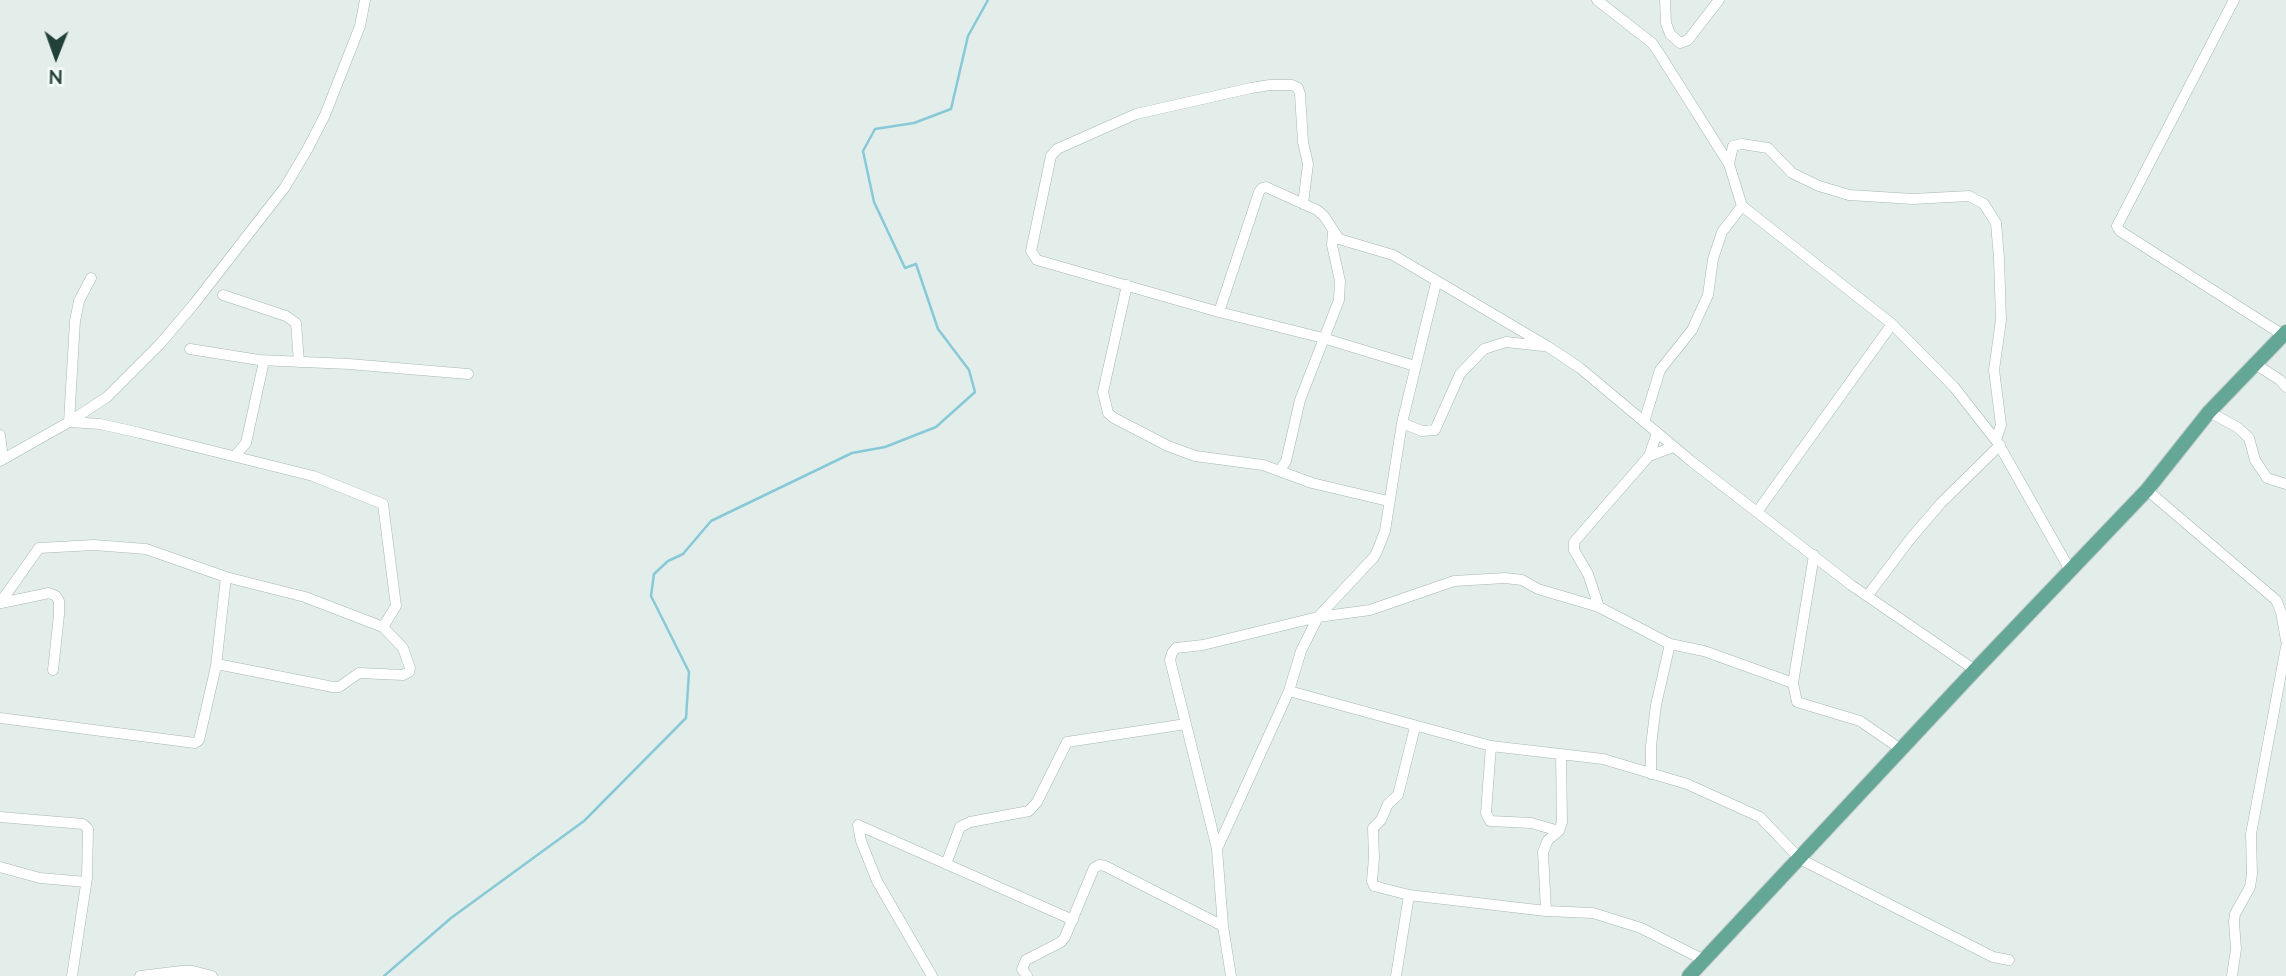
<!DOCTYPE html>
<html>
<head>
<meta charset="utf-8">
<style>
	body { margin:0 }
	#map { position:relative; width:2286px; height:976px; overflow:hidden; background:#e3eeea; font-family:Mulish,sans-serif }
	canvas { display:block }
	.north { position:absolute; left:21px; top:21px; width:70px; height:70px; -webkit-text-stroke:5px #f4faf7; paint-order:stroke; rotate:181deg; font-size:19px; font-weight:700; line-height:28px; text-align:center; color:#214139 }
	.north::after { content:''; display:block; margin:auto; width:24px; height:32px; background:#214139; clip-path:polygon(50% 0,100% 100%,50% 72%,0 100%) }
</style>
</head>
<body>
<div id="map">
<canvas width="2286" height="976"></canvas>
<div class="north">N</div>
</div>
<script>
const context = document.querySelector('canvas').getContext('2d');
context.lineJoin = 'round';
const shape = rows => new Path2D(rows.map(r => 'M' + r).join(''));
function strokePath(path, color, width, dash) { context.strokeStyle = color; context.lineWidth = width; context.lineCap = dash ? 'butt' : 'round'; context.setLineDash(dash || []); context.stroke(path); }
const stream = shape([
	[384,976,451,918,584,821,686,718,689,672,651,596,654,574,668,561,683,554,711,521,852,453,885,447,936,427,975,392,969,370,938,329,916,264,905,268,874,202,863,151,875,129,914,123,951,109,968,36,988,0]
]);
const street = shape([
	[1597,0,1652,43,1657,50,1729,164,1742,206,1892,324,1954,387,1998,443,2070,570],
	[1665,0,1666,23,1670,34,1680,43,1688,40,1719,0],
	[2234,0,2117,226,2120,231,2283,335],
	[1729,164,1733,146,1742,144,1768,148,1792,173,1819,186,1849,195,1913,199,1969,196,1984,204,1996,223,1999,258,2001,320,1994,370,2001,425,1996,440],
	[1303,204,1308,164,1303,142,1300,94,1298,88,1292,85,1270,85,1251,88,1136,114,1057,149,1051,156,1031,251,1037,260,1219,312,1323,338,1415,366],
	[91,278,79,301,75,321,69,422,100,424,140,433,313,476,383,504,396,606,383,627],
	[1127,285,1103,392,1108,413,1114,418,1168,446,1195,456,1263,465,1312,483,1388,501],
	[223,295,286,316,296,323,299,362],
	[1219,312,1259,192,1262,188,1266,187,1317,210,1324,216,1339,239,1393,255,1547,346,1580,368,1691,461,1851,585,1975,670],
	[190,349,259,360,349,364,468,374],
	[2255,364,2280,380,2286,387],
	[2209,412,2237,427,2249,438,2255,460,2267,478,2286,484],
	[1644,422,1660,370,1692,330,1708,295,1713,259,1722,232,1742,206],
	[1402,423,1422,431,1435,430,1460,374,1484,349,1506,342,1543,346],
	[0,435,3,459],
	[235,456,246,443,264,361],
	[1649,456,1673,447],
	[0,461,69,422,107,397,160,344,194,304,285,187,307,150,325,115,360,26,365,0],
	[1280,470,1286,461,1300,400,1339,300,1340,281,1332,245,1333,233],
	[2147,490,2276,600,2281,612,2286,640],
	[1757,512,1892,324],
	[1814,555,1793,683,1797,702,1860,721,1902,750],
	[1868,595,1911,538,1941,503,2000,445],
	[0,603,39,548,94,545,146,549,226,577,305,597,383,627,403,648,410,668,409,672,403,675,359,673,339,687,333,687,222,665,216,666],
	[1,603,49,593,56,596,59,601,59,615,53,670],
	[1599,607,1588,574,1574,550,1574,542,1649,456,1657,433],
	[1289,691,1491,746,1603,759,1687,784,1760,817,1800,859,1993,957,2009,960],
	[0,718,195,743,199,740,216,666,226,577],
	[1415,727,1398,795,1388,804,1381,820,1373,828,1374,858,1372,881,1374,886,1409,895,1546,911,1593,913,1641,928,1704,960],
	[1491,746,1486,813,1490,821,1531,823,1559,831],
	[1651,774,1651,746,1656,705,1670,644],
	[0,817,83,824,88,829,87,878,72,976],
	[858,825,1073,920],
	[858,825,861,841,877,881,932,976],
	[1217,849,1289,691,1301,651,1318,617,1374,557,1378,549,1385,531,1402,423,1436,283],
	[946,864,960,827,970,822,1029,811,1037,802,1067,742,1186,724],
	[0,867,40,878,86,882],
	[1546,911,1543,852,1548,840,1559,831,1562,822,1561,755],
	[140,976,182,971,193,971,212,976],
	[1027,976,1022,969,1026,960,1061,942,1065,937,1094,868,1099,865,1105,866,1223,926],
	[1231,976,1223,926,1217,849,1170,660,1172,653,1176,648,1203,645,1318,617,1370,610,1454,581,1505,578,1522,580,1538,589,1599,607,1670,644,1704,651,1793,683],
	[1396,976,1409,895],
	[2232,976,2236,949,2234,922,2235,914,2250,887,2252,874,2251,834,2286,647]
]);
const primary = shape([
	[1689,976,1975,670,2147,490,2209,412,2286,332]
]);
strokePath(stream, '#88c9d7', 2.5);
strokePath(street, '#a5b7b1', 11);
strokePath(primary, '#c1cac8', 16);
strokePath(street, '#fff', 10);
strokePath(primary, '#65a797', 14);
</script>
</body>
</html>
